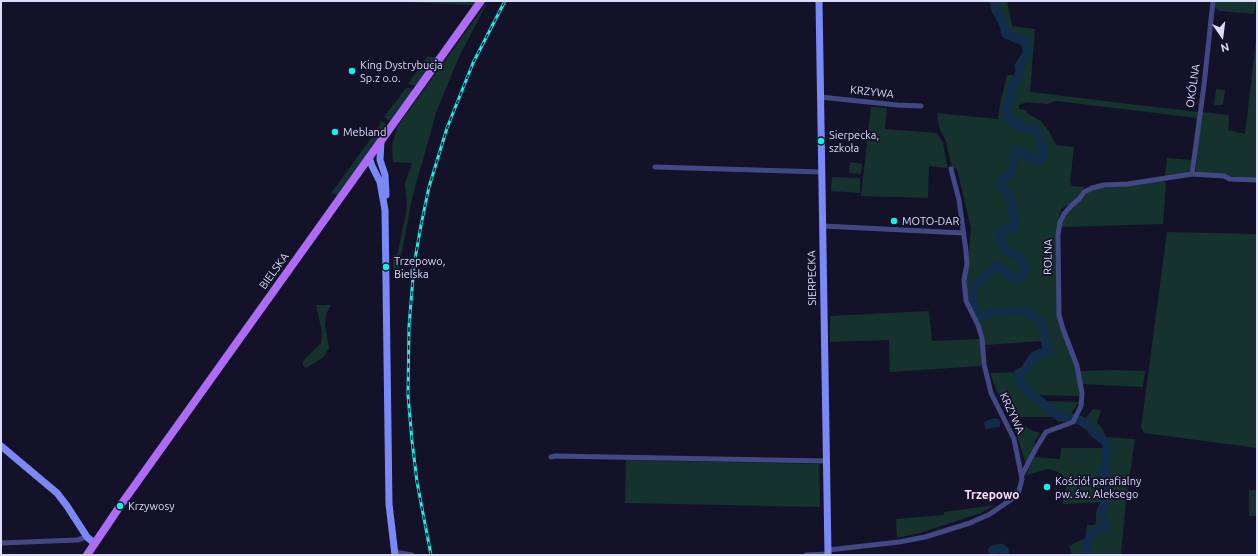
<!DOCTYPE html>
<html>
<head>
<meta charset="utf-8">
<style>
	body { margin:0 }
	#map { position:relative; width:1258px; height:556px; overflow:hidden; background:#131229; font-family:Ubuntu,sans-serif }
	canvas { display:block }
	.frame { position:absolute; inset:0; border:2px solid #ddddfd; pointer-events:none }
	.north { position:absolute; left:1202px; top:16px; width:40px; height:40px; -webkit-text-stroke:3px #131229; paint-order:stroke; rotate:166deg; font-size:11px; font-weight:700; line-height:16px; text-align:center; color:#ddddfd }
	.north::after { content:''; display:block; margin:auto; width:14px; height:18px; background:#ddddfd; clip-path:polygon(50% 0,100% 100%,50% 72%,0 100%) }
</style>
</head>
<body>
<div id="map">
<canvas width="1258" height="556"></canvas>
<div class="frame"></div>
<div class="north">N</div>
</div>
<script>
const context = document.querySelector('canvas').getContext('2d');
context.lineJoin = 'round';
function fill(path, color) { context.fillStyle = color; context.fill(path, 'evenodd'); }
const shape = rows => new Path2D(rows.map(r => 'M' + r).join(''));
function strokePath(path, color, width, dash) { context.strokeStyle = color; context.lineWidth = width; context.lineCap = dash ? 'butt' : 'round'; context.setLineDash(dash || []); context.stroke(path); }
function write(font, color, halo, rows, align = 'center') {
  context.font = font + ' Ubuntu,sans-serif'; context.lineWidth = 3.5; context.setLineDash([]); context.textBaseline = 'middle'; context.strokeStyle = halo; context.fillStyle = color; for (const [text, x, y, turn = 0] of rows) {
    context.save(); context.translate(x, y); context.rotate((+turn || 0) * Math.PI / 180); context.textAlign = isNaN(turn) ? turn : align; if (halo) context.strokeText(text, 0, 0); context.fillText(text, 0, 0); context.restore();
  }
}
const green = shape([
	[383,1,477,1,475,5],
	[488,1,459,57,437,110,412,198,399,269,393,269,393,255,397,255,406,213,407,204,405,184,412,163,393,162,392,146,397,127],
	[995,1,1007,1,1012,26,1035,29,1030,92,1198,112,1197,118,1056,101,1047,104,1027,102,1019,105,1019,109,1026,110,1027,113,1041,121,1050,133,1056,145,1074,147,1070,182,1072,186,1084,187,1073,203,1064,207,1061,209,1057,227,1058,321,1076,371,1079,385,1079,396,1034,395,1023,384,1020,373,1026,371,1034,357,1039,355,1048,353,1047,349,1047,340,1043,330,1042,319,1037,314,1029,311,1017,309,981,313,976,308,974,303,976,286,997,266,1009,278,1016,280,1022,277,1026,270,1023,261,1021,257,1010,252,1002,242,1001,232,1014,229,1016,219,1012,195,1003,188,1002,184,1003,181,1011,175,1014,170,1018,151,1040,162,1043,161,1045,151,1042,136,1038,128,1035,127,1023,127,1020,123,1016,121,1014,122,1008,118,1009,108,1013,96,1012,87,1018,81,1020,66,1028,54,1028,45,1026,41,1023,40,1020,37,1008,35,1006,32,1005,26,1000,16,1000,13,997,10],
	[1215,1,1256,1,1254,14,1220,11,1215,8],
	[1257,32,1257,178,1200,174,1196,171,1196,167,1202,112,1229,115,1228,130,1245,134],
	[427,57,437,57,417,86,408,84],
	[1007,75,1018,75,1016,80,1010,86,1011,96,1006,107,1006,120,1013,124,1016,123,1021,130,1027,130,1035,129,1037,130,1043,153,1042,159,1040,160,1017,149,1015,150,1010,173,1001,179,1000,184,1003,192,1008,193,1009,196,1014,220,1013,228,1005,228,998,233,999,242,1008,253,1022,261,1023,270,1021,275,1017,278,1014,278,1000,265,997,264,973,286,971,300,974,310,980,317,991,314,1017,311,1027,313,1037,318,1040,322,1044,341,985,345,968,301,966,285,971,228,957,169,952,168,946,141,939,128,937,113,998,119,1000,104],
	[406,88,410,88,413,90,391,121,388,120,384,117],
	[1216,89,1225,90,1223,105,1214,105],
	[871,107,887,108,885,129,937,133,943,143,945,155,948,168,929,166,928,198,861,196],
	[381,121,386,124,386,127,338,196,331,193,378,129],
	[1167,158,1192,160,1191,170,1188,173,1165,176],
	[850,162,862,164,861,174,849,173],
	[832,177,860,178,860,193,831,191],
	[1164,181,1166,184,1163,224,1061,227,1063,219,1086,192,1096,188,1129,186],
	[1167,232,1257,234,1257,448,1144,433,1141,428],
	[316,305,331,305,326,314,325,325,329,348,324,357,306,368,303,366,303,361,321,343,322,332],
	[929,311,932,341,981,339,982,355,981,366,890,372,889,340,830,342,830,316],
	[1115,370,1145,371,1143,387,1082,384,1079,371],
	[1018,372,1022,386,1031,395,1058,417,1012,417,1031,430,1040,433,1036,439,1026,465,1011,417,999,397,990,373],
	[1043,401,1079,402,1070,415,1065,416,1061,416],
	[1093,409,1101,410,1097,422,1102,428,1106,437,1135,439,1126,499,1121,555,1086,555,1092,534,1107,527,1109,523,1102,514,1102,511,1108,501,1106,469,1107,450,1109,445,1104,439,1097,435,1092,427,1083,421],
	[1061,448,1104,448,1105,455,1103,458,1101,477,1106,497,1104,502,1063,504,1063,498,1066,491,1067,482,1063,476,1056,471,1048,469,1030,474,1026,477,1034,457,1060,459],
	[626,460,819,464,820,507,625,503],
	[1249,490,1257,490,1257,516,1249,516],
	[995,505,981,513,920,533,897,538,896,519,944,515,944,512],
	[1100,511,1104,524,1101,528,1090,533,1089,535,1086,534,1087,525,1095,525,1096,522,1096,512],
	[1088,539,1083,554,1072,555,1069,546,1081,540]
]);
const water = shape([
	[994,418,999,419,1000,422,1000,427,985,429,984,423,986,421]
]);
const stream = shape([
	[415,84,433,58],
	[390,119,411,89],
	[338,192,385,125]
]);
const river = shape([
	[994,1,996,10,1004,25,1006,34,1026,42,1026,45,1027,54,1019,66,1020,71,1017,80,1011,87,1012,96,1007,107,1007,119,1013,123,1016,122,1019,123,1021,128,1035,128,1037,129,1044,151,1041,161,1037,161,1017,150,1016,151,1012,170,1010,175,1002,180,1001,185,1004,190,1009,193,1010,196,1015,220,1014,228,1005,229,1000,232,1001,242,1009,252,1021,258,1023,261,1025,270,1022,276,1016,280,1010,277,999,266,997,265,974,286,973,300,975,308,980,315,996,312,1003,312,1016,310,1028,312,1041,321,1048,352,1039,354,1034,356,1024,371,1019,373,1022,385,1030,393,1060,417,1074,418,1081,421,1090,427,1095,434,1100,437,1107,444,1104,476,1107,499,1101,511,1106,525,1091,534,1084,554,1083,555],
	[994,555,993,550,1001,548,1005,551,1004,555]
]);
const street = shape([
	[820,97,897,105,921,106],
	[655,167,822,172],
	[1192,174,1204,85,1213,1],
	[823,226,964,233],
	[551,457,555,456,826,461],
	[1022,475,1036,448,1046,432,1073,422,1081,406,1082,393,1077,366,1063,329,1059,315,1058,235,1060,222,1064,214,1071,206,1079,199,1084,192,1092,188,1104,185,1128,184,1192,174,1224,176,1230,179,1257,180],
	[1,543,77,540,87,537],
	[828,550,899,542,925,537,970,523,990,514,1012,499,1019,491,1022,479,1014,439,991,393,984,364,982,338,978,325,966,301,964,280,967,264,966,251,959,200,951,169],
	[394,552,412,555],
	[806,555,828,554]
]);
const secondary = shape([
	[819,1,828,555],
	[381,141,380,160,385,175,386,195],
	[369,157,372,166,380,182,385,210,389,504,395,555],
	[1,446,57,493,67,506,87,537,94,543]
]);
const primary = shape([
	[87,555,120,506,481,1]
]);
const rail = shape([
	[431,555,417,482,412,441,408,395,409,326,414,265,421,225,429,187,447,128,473,63,505,1]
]);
const markers = [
	[352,71,4,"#16efe6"],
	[335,132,4,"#16efe6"],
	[821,141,4,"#16efe6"],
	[894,221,4,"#16efe6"],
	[386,267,4,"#16efe6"],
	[1047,487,4,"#16efe6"],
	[120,506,4,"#16efe6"]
];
const poiNames = [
	["King Dystrybucja",360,65],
	["Sp.z o.o.",360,78],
	["Mebland",343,132],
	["Sierpecka,",829,135],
	["szkoła",829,148],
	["MOTO-DAR",902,221],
	["Trzepowo,",394,261],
	["Bielska",394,274],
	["Kościół parafialny",1055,481],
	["pw. św. Aleksego",1055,494],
	["Krzywosy",128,506]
];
const streetNames = [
	["OKÓLNA",1193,86,-82],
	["KRZYWA",872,92,6],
	["ROLNA",1048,257,-89],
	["BIELSKA",274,271,-54],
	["SIERPECKA",812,278,-91],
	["KRZYWA",1012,413,65]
];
const neighbourhoodNames = [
	["Trzepowo",992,495]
];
fill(green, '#16322d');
fill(water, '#112d49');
strokePath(stream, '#112d49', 1.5);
strokePath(river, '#112d49', 9);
strokePath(street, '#414884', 5);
strokePath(secondary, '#7a89f6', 7);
strokePath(primary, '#ae6bf5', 8);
strokePath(rail, '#16efe6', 3);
strokePath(rail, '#131229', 1.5, [4.5]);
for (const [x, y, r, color] of markers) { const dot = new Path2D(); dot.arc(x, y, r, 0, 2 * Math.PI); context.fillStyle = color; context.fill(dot); strokePath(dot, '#131229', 1.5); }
write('11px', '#ddddfd', '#131229', poiNames, 'left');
write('11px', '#ddddfd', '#131229', streetNames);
write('bold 12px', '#fddef6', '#131229', neighbourhoodNames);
</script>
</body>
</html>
